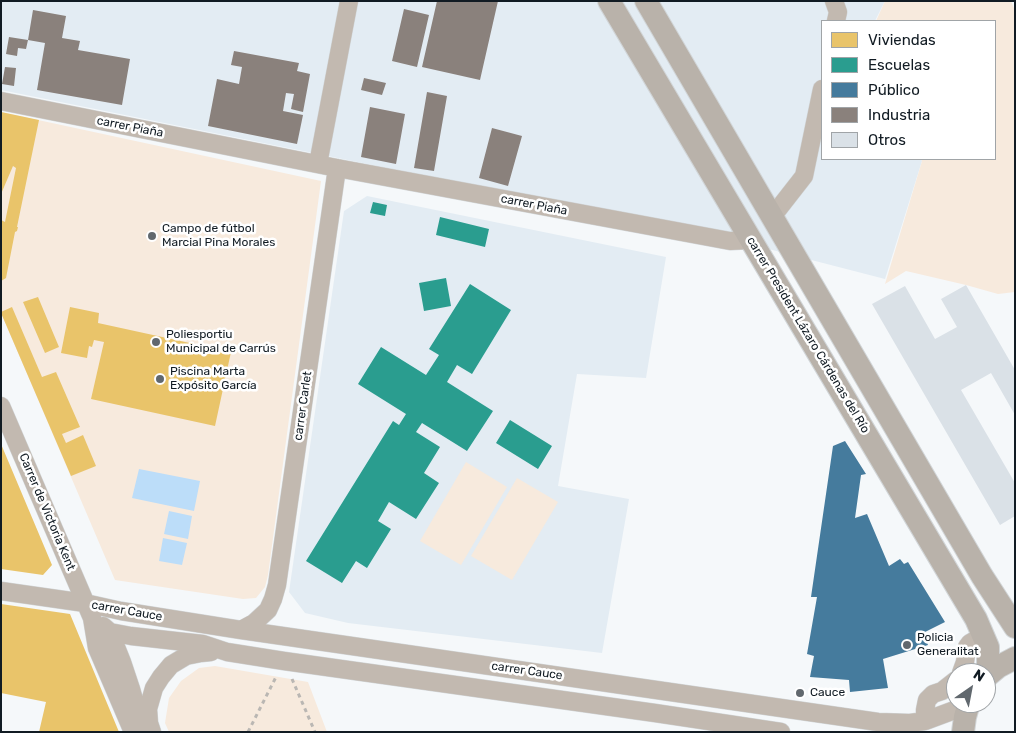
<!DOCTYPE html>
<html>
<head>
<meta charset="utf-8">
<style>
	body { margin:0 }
	#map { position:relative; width:1016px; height:733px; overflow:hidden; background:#f5f8fa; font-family:Rubik,sans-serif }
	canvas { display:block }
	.frame { position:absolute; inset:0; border:2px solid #111b23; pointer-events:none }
	.legend { position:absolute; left:821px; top:20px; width:175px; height:140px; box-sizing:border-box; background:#fff; border:1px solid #a0a4a7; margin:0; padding:6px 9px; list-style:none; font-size:15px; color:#111b23 }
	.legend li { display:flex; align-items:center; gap:10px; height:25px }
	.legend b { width:25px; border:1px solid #a0a4a7 }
	.north { position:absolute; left:946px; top:663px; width:50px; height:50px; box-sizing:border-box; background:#fff; border:1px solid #a0a4a7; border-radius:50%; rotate:33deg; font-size:14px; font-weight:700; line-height:20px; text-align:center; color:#111b23 }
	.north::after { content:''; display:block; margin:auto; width:18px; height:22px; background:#61686e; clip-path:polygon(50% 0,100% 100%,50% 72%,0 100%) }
</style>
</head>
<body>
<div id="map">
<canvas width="1016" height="733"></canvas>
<div class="frame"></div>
<ul class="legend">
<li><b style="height:14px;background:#e9c46a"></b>Viviendas</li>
<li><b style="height:14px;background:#2a9d8f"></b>Escuelas</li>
<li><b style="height:14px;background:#457b9d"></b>Público</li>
<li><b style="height:14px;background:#8a817c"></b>Industria</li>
<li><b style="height:14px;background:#dae1e7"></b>Otros</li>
</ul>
<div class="north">N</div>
</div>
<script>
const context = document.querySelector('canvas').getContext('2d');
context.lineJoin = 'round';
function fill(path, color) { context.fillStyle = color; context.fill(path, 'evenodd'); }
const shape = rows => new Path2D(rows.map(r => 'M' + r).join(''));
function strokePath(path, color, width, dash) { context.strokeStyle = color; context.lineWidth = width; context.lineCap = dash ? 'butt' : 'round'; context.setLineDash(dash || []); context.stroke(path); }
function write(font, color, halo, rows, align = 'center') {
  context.font = font + ' Rubik,sans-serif'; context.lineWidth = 5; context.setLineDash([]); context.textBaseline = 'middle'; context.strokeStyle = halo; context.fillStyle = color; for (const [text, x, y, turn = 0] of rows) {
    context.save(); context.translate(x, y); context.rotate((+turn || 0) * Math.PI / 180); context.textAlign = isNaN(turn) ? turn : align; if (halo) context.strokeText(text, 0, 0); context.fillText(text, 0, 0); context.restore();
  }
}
const built = shape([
	[1,1,885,1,875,21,822,21,822,159,921,159,922,161,885,279,699,231,1,90],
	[367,196,666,257,646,378,577,374,558,486,629,499,602,653,348,623,305,613,289,592,344,211]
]);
const green = shape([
	[885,1,1011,1,1015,11,1015,292,998,294,966,285,906,271,885,284,922,161,921,159,995,159,995,21,876,21],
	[1,112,321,181,268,575,265,587,256,598,243,599,115,580,1,313],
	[466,462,507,487,461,565,420,541],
	[517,478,558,502,512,580,471,556],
	[215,666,308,682,327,732,169,732,165,723,169,698,181,681,199,668]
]);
const water = shape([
	[139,469,200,481,194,511,132,498],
	[169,511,192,516,188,539,164,534],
	[163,538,187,543,182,565,159,561]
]);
const homes = shape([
	[1,112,39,120,17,227,18,227,17,231,15,232,6,278,1,281,1,220,5,222,16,168,13,166,1,194],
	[38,297,59,347,45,353,23,302],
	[12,307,42,377,56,372,80,427,62,434,66,443,83,435,96,466,71,476,1,313,1,312],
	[70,307,99,313,98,323,231,352,215,426,91,399,104,342,94,340,92,347,89,346,87,358,61,353],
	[1,444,52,565,43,575,1,569],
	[1,604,70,614,119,732,39,732,46,702,1,693]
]);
const schools = shape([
	[373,202,387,205,385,216,370,213],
	[440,217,489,229,485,247,436,235],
	[446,278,451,306,424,311,419,283],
	[470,284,511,310,472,374,457,365,447,382,493,411,467,451,422,423,416,432,440,447,424,473,439,483,416,519,389,502,378,521,391,529,367,568,356,561,342,583,306,561,393,421,399,425,406,414,358,384,381,347,426,375,439,355,429,349],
	[510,420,552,446,538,469,496,443]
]);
const public = shape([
	[845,441,866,474,861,475,855,518,867,514,889,566,900,559,904,564,908,562,945,622,923,633,928,645,883,659,888,688,850,692,849,680,810,677,814,656,807,654,817,597,811,597,833,446]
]);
const industry = shape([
	[437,1,498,1,480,80,422,67],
	[404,9,429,15,417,67,392,61],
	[33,10,66,16,62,38,80,41,78,50,130,59,122,105,37,90,45,43,28,40,26,49,18,48,17,56,6,54,9,37,28,40],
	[234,51,299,63,297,71,310,74,303,112,291,109,294,94,286,93,283,111,303,115,297,144,208,126,217,79,239,84,242,67,231,65],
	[5,67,16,68,14,86,2,84],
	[364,78,386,83,382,95,361,90],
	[427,92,447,96,434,171,414,168],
	[370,107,405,114,396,164,361,157],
	[492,128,522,136,508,186,479,178]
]);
const building = shape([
	[966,285,1015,370,1015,415,991,373,961,390,1015,483,1015,516,1000,525,872,304,905,286,935,339,957,327,941,299]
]);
const path = shape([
	[292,679,315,732],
	[248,732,276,677]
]);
const minor = shape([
	[834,1,838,12,836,21],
	[1,101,337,168,730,241,751,240],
	[318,164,349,1],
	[772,217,804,176,822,89],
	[1,406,92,618,97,648,133,732],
	[1,591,85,603,121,611,241,630,878,722,910,723,925,721,968,705],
	[103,626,110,632,122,662,131,689,142,729],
	[241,630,254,623,268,610,273,599,277,585,337,168],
	[110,632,131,636,203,644,227,652,284,661,655,713,781,732],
	[961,673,965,662,967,647,970,643,984,635],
	[925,721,925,710,927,700,933,694,942,691,956,680],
	[152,732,149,723,148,709,154,688,161,677,171,665,186,656,201,653,211,652]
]);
const major = shape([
	[609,1,976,619,988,647,988,675],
	[646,1,982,576,1015,627],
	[986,677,998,667,1015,658],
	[963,732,965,717,969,703]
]);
const markers = [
	[152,236,5,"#61686e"],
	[156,342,5,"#61686e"],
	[160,379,5,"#61686e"],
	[907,645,5,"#61686e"],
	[800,693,5,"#61686e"]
];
const streetNames = [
	["carrer Piaña",130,127,11],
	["carrer Piaña",534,205,11],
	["carrer President Lázaro Cárdenas del Río",808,335,59],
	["carrer Carlet",303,406,-82],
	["Carrer de Victoria Kent",47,512,67],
	["carrer Cauce",127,611,10],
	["carrer Cauce",527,671,8]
];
const poiNames = [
	["Campo de fútbol",162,229],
	["Marcial Pina Morales",162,243],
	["Poliesportiu",166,335],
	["Municipal de Carrús",166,349],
	["Piscina Marta",170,372],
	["Expósito García",170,386],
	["Policia",917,638],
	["Generalitat",917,652],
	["Cauce",810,693]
];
fill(built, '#e3ecf3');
fill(green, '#f7eadd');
fill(water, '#bcddf9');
fill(homes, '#e9c46a');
fill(schools, '#2a9d8f');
fill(public, '#457b9d');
fill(industry, '#8a817c');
fill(building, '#dae1e7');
strokePath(minor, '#d1d5d7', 19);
strokePath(major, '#d1d5d7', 24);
strokePath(path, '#bab7b3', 3, [4, 4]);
strokePath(minor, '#c2b9b0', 18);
strokePath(major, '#b9b2aa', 22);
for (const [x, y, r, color] of markers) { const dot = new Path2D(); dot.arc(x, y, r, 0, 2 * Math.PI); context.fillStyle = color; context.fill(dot); strokePath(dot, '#fff', 2); }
write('12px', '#111b23', '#fff', streetNames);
write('12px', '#111b23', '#fff', poiNames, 'left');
</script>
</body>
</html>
